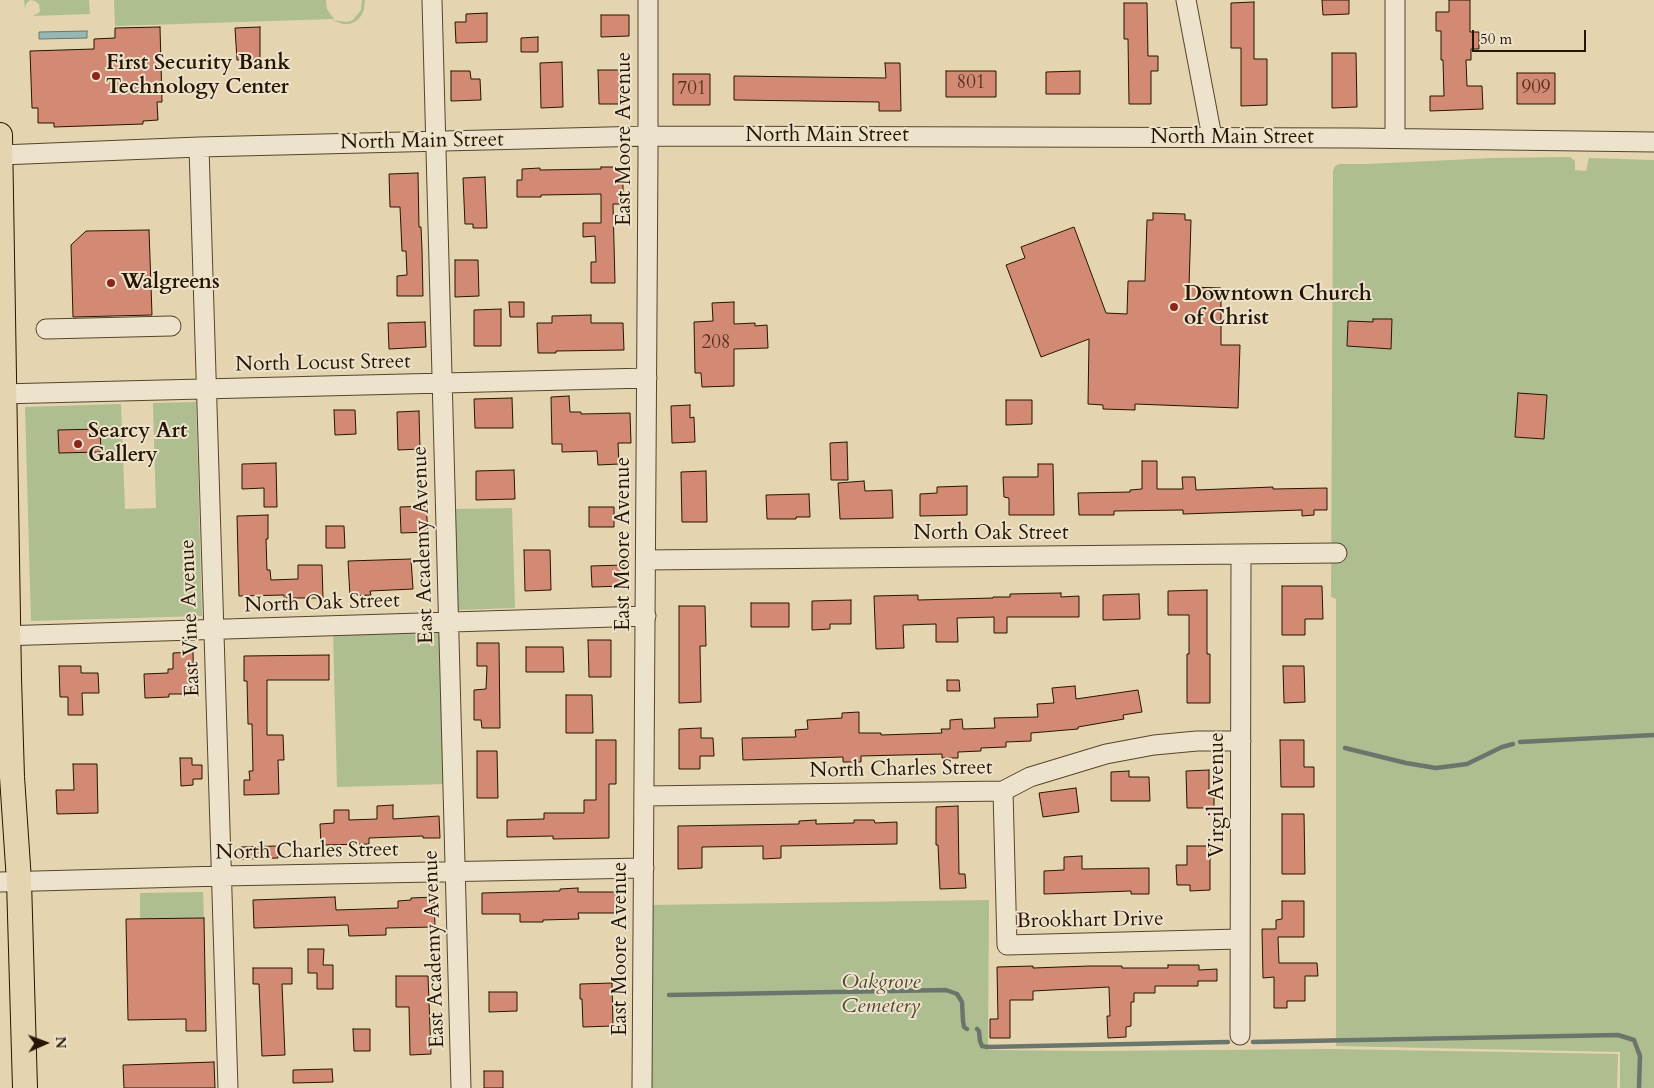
<!DOCTYPE html>
<html>
<head>
<meta charset="utf-8">
<style>
	body { margin:0 }
	#map { position:relative; width:1654px; height:1088px; overflow:hidden; background:#e4d4b0; font-family:Cardo,serif }
	canvas { display:block }
	.north { position:absolute; left:20px; top:1018px; width:50px; height:50px; -webkit-text-stroke:4px #ede3cc; paint-order:stroke; rotate:88deg; font-size:14px; font-weight:700; line-height:20px; text-align:center; color:#271500 }
	.north::after { content:''; display:block; margin:auto; width:18px; height:22px; background:#271500; clip-path:polygon(50% 0,100% 100%,50% 72%,0 100%) }
	.scale { position:absolute; left:1472px; top:30px; width:114px; height:22px; box-sizing:border-box; border:2px solid #271500; border-top:0; padding-left:6px; font-size:15px; line-height:18px; white-space:nowrap; color:#271500; -webkit-text-stroke:4px #ede3cc; paint-order:stroke }
</style>
</head>
<body>
<div id="map">
<canvas width="1654" height="1088"></canvas>
<div class="north">N</div>
<div class="scale">50 m</div>
</div>
<script>
const context = document.querySelector('canvas').getContext('2d');
context.lineJoin = 'round';
function fill(path, color) { context.fillStyle = color; context.fill(path, 'evenodd'); }
const shape = rows => new Path2D(rows.map(r => 'M' + r).join(''));
function strokePath(path, color, width, dash) { context.strokeStyle = color; context.lineWidth = width; context.lineCap = dash ? 'butt' : 'round'; context.setLineDash(dash || []); context.stroke(path); }
function write(font, color, halo, rows, align = 'center') {
  context.font = font + ' Cardo,serif'; context.lineWidth = 4; context.setLineDash([]); context.textBaseline = 'middle'; context.strokeStyle = halo; context.fillStyle = color; for (const [text, x, y, turn = 0] of rows) {
    context.save(); context.translate(x, y); context.rotate((+turn || 0) * Math.PI / 180); context.textAlign = isNaN(turn) ? turn : align; if (halo) context.strokeText(text, 0, 0); context.fillText(text, 0, 0); context.restore();
  }
}
const green = shape([
	[24,0,89,0,90,14,33,16,40,12,39,4,35,1,30,0,26,4,25,8],
	[114,0,326,0,327,9,334,19,115,26],
	[362,0,365,0,364,10,361,16,356,21,350,24,343,24,331,20,347,22,353,20,361,10],
	[1570,157,1575,161,1575,170,1586,171,1589,158,1654,160,1654,1088,1620,1088,1620,1052,1336,1046,1336,599,1331,597,1333,171,1335,166,1339,164,1368,164,1492,158],
	[196,402,202,616,31,621,25,407,121,404,125,509,156,508,153,403],
	[512,508,515,608,456,610,454,509],
	[443,628,447,784,337,787,333,631],
	[203,892,204,918,140,919,140,893],
	[989,900,988,1050,1096,1051,1332,1049,1618,1054,1617,1088,652,1088,650,905]
]);
const water = shape([
	[87,31,87,38,39,39,39,32,87,31]
]);
const stream = shape([
	[1520,742,1654,735],
	[1345,748,1406,763,1436,768,1467,764,1502,747,1513,744],
	[669,995,946,990,957,994,962,1002,963,1021,964,1027,967,1029],
	[977,1029,979,1031,980,1041,982,1046,987,1047,1228,1042],
	[1253,1042,1618,1035,1634,1040,1640,1056,1639,1088]
]);
const building = shape([
	[1322,0,1349,0,1349,14,1323,15,1322,0],
	[1449,0,1470,0,1470,32,1479,32,1479,49,1471,49,1471,60,1466,60,1467,86,1482,86,1483,109,1430,111,1430,96,1444,96,1443,60,1441,60,1441,31,1436,31,1436,12,1449,12,1449,0],
	[1254,2,1254,59,1267,59,1267,105,1241,106,1241,48,1231,48,1231,3,1254,2],
	[1124,3,1147,3,1148,56,1158,56,1158,71,1151,71,1151,104,1129,104,1128,39,1124,39,1124,3],
	[487,13,487,42,456,43,455,22,466,22,466,14,487,13],
	[601,15,629,15,629,36,601,37,601,15],
	[160,27,162,102,157,102,158,120,143,121,143,124,54,127,54,123,38,123,38,108,32,108,30,51,94,49,94,39,115,38,115,28,160,27],
	[260,27,260,59,237,60,235,28,260,27],
	[538,37,538,52,521,52,521,38,538,37],
	[1332,53,1356,53,1357,107,1332,108,1332,53],
	[562,62,563,107,541,108,540,63,562,62],
	[885,63,900,63,901,111,879,111,879,102,734,100,734,76,886,78,885,63],
	[598,70,623,70,624,104,599,104,598,70],
	[451,71,470,71,471,79,480,79,481,100,451,101,451,71],
	[946,71,996,71,996,97,946,97,946,71],
	[1080,71,1080,94,1046,94,1046,72,1080,71],
	[1517,73,1555,73,1555,104,1517,104,1517,73],
	[673,74,710,74,710,105,673,105,673,74],
	[601,167,623,167,623,204,613,204,615,283,591,283,591,262,596,262,595,236,583,237,583,223,601,223,601,194,541,195,541,197,517,197,517,180,522,180,522,169,540,168,540,170,601,169,601,167],
	[418,173,419,227,421,227,422,250,423,296,397,296,397,276,407,275,406,251,402,251,400,207,390,207,389,174,418,173],
	[485,177,487,228,473,228,473,224,465,224,463,178,485,177],
	[1153,213,1185,214,1185,220,1191,220,1189,287,1221,288,1221,345,1240,345,1238,408,1135,404,1135,410,1103,409,1103,405,1088,404,1089,339,1041,357,1006,265,1025,258,1021,247,1074,227,1106,313,1127,314,1128,281,1145,281,1147,220,1153,220,1153,213],
	[149,230,152,315,73,317,71,245,86,231,149,230],
	[455,260,478,260,479,296,455,297,455,260],
	[509,302,524,302,524,317,510,317,509,302],
	[734,302,734,324,755,323,755,326,767,325,768,348,734,349,734,386,702,387,701,373,695,373,694,322,713,321,712,303,734,302],
	[501,309,501,346,474,346,474,310,501,309],
	[591,315,591,323,623,323,624,350,556,351,556,353,538,353,537,323,552,323,552,316,591,315],
	[1373,319,1392,319,1391,349,1347,346,1348,321,1373,322,1373,319],
	[425,322,426,347,389,349,388,323,425,322],
	[1518,393,1547,395,1544,439,1515,437,1518,393],
	[569,396,570,412,581,412,581,414,630,413,631,443,618,443,619,464,598,465,597,451,562,452,562,444,552,444,551,397,569,396],
	[512,398,513,428,475,428,474,399,512,398],
	[1006,400,1032,400,1032,424,1006,425,1006,400],
	[690,405,690,418,694,417,695,442,672,443,671,406,690,405],
	[334,410,355,410,356,434,335,435,334,410],
	[419,411,420,449,398,450,397,412,419,411],
	[100,429,101,452,59,453,58,430,100,429],
	[847,442,848,480,831,480,830,443,847,442],
	[1142,461,1157,461,1157,489,1183,489,1182,477,1195,477,1196,490,1273,487,1273,489,1327,488,1327,510,1314,510,1314,515,1302,516,1302,510,1183,514,1183,510,1114,511,1114,515,1079,515,1078,493,1130,492,1130,490,1142,489,1142,461],
	[276,463,277,507,264,507,264,488,242,489,242,464,276,463],
	[1038,464,1053,464,1054,515,1009,515,1009,498,1004,497,1003,477,1038,477,1038,464],
	[514,470,515,499,476,500,476,471,514,470],
	[706,471,707,522,682,522,681,472,706,471],
	[864,481,865,491,892,490,893,518,840,519,838,483,864,481],
	[967,486,967,515,920,516,920,494,937,493,937,487,967,486],
	[809,494,810,517,796,517,796,519,767,519,766,495,809,494],
	[426,506,428,532,401,533,400,507,426,506],
	[589,507,614,507,614,527,589,527,589,507],
	[268,515,268,539,266,539,267,570,270,570,271,580,298,579,298,565,322,565,323,598,284,598,284,595,239,596,237,516,268,515],
	[326,526,344,526,345,548,326,548,326,526],
	[524,550,550,550,551,590,525,591,524,550],
	[411,559,413,589,370,591,371,595,350,596,348,561,411,559],
	[624,565,625,586,592,587,591,566,624,565],
	[1282,586,1322,586,1323,619,1305,619,1305,635,1282,635,1282,586],
	[1207,590,1207,654,1210,654,1210,703,1187,703,1187,654,1189,654,1189,615,1168,615,1168,591,1207,590],
	[1061,593,1061,597,1079,596,1079,617,1007,617,1007,633,994,633,994,617,957,618,958,642,936,642,936,624,903,625,904,648,876,649,874,596,918,595,918,600,993,598,993,597,1010,597,1010,594,1061,593],
	[1139,594,1140,619,1103,620,1103,595,1139,594],
	[851,600,851,624,830,624,830,629,812,630,812,601,851,600],
	[751,603,789,603,789,627,751,627,751,603],
	[679,606,705,606,706,646,700,646,701,702,679,703,679,606],
	[588,640,611,640,611,677,589,677,588,640],
	[477,643,499,643,500,728,482,728,481,720,474,720,474,690,486,689,487,666,477,666,477,643],
	[526,647,563,647,564,672,526,672,526,647],
	[193,652,194,694,169,694,169,697,145,698,144,674,168,673,168,669,173,669,173,653,193,652],
	[329,655,329,680,267,680,267,735,283,735,284,760,278,760,279,794,244,795,244,780,250,780,249,771,253,771,252,724,248,724,247,681,244,681,244,656,329,655],
	[59,666,81,666,81,673,98,673,99,693,82,693,83,715,68,715,68,697,60,697,59,666],
	[1283,666,1304,666,1305,702,1284,703,1283,666],
	[947,680,959,680,960,691,947,691,947,680],
	[1075,686,1076,699,1138,690,1142,712,1123,715,1124,719,1078,727,1078,729,1031,733,1031,741,1006,742,1006,747,981,748,981,751,958,752,958,758,942,758,942,754,861,756,861,762,843,762,843,757,743,760,742,738,796,737,795,730,808,729,807,720,842,718,842,713,859,712,859,733,881,733,881,735,942,733,941,729,950,729,950,720,962,719,963,729,995,728,994,718,1038,717,1037,704,1054,703,1052,688,1075,686],
	[566,695,592,695,593,733,566,733,566,695],
	[701,728,701,738,713,738,714,756,700,756,700,769,679,769,679,729,701,728],
	[596,740,616,740,616,784,609,784,609,838,553,839,553,836,507,837,507,820,544,819,544,813,584,813,584,800,596,800,596,740],
	[1280,740,1304,740,1304,767,1314,767,1314,787,1281,787,1280,740],
	[477,751,497,751,498,798,477,798,477,751],
	[180,758,192,758,192,765,202,765,202,779,193,779,193,785,181,786,180,758],
	[73,764,97,764,98,813,57,814,56,790,74,790,73,764],
	[1209,770,1209,791,1214,791,1214,808,1187,808,1186,771,1209,770],
	[1129,771,1129,777,1149,777,1150,801,1111,801,1111,772,1129,771],
	[1076,788,1079,812,1043,817,1039,793,1076,788],
	[393,805,393,819,439,816,440,838,423,838,423,836,369,838,369,844,321,845,320,824,334,823,334,810,349,810,349,820,377,819,377,806,393,805],
	[958,806,959,874,965,874,966,888,940,889,938,845,936,845,936,807,958,806],
	[1282,814,1304,814,1305,874,1282,874,1282,814],
	[816,820,816,824,854,823,854,820,874,820,875,823,897,822,897,844,781,846,781,858,763,859,763,846,702,847,702,868,678,869,678,826,799,824,799,821,816,820],
	[277,846,278,858,241,859,241,847,277,846],
	[1187,846,1210,846,1210,890,1190,891,1190,885,1177,885,1176,865,1187,865,1187,846],
	[1082,856,1082,869,1149,868,1149,894,1131,894,1131,891,1044,894,1044,871,1064,870,1064,857,1082,856],
	[578,888,578,892,617,892,617,913,578,913,579,919,543,920,543,922,520,922,520,914,482,914,482,893,560,891,560,889,578,888],
	[335,897,336,910,398,908,398,901,411,900,411,898,434,897,435,927,386,928,386,935,349,936,348,925,254,928,253,900,335,897],
	[1282,901,1304,901,1304,937,1278,937,1279,963,1317,963,1318,976,1305,976,1305,1001,1287,1001,1287,1008,1274,1008,1274,977,1263,978,1262,929,1276,929,1276,920,1282,919,1282,901],
	[204,918,206,1031,186,1031,186,1019,128,1020,126,919,204,918],
	[308,949,324,949,323,965,333,965,333,989,317,989,317,973,308,973,308,949],
	[1168,965,1199,965,1199,970,1217,969,1217,981,1198,981,1198,986,1155,986,1155,993,1134,993,1134,1002,1131,1002,1131,1026,1126,1027,1126,1037,1108,1038,1107,1016,1110,1016,1109,987,1033,991,1033,1000,1010,1000,1010,1038,990,1038,990,1019,998,1019,997,967,1033,966,1033,968,1089,966,1122,966,1122,968,1168,968,1168,965],
	[253,968,292,968,292,984,282,984,285,1055,262,1056,259,984,253,984,253,968],
	[396,976,428,976,431,1054,410,1055,409,1007,396,1007,396,976],
	[612,983,613,1026,583,1027,582,999,580,999,580,984,612,983],
	[489,992,517,992,517,1011,489,1012,489,992],
	[353,1029,370,1029,370,1051,354,1051,353,1029],
	[214,1062,215,1088,124,1088,123,1065,214,1062],
	[332,1069,333,1082,293,1083,293,1070,332,1069],
	[484,1071,503,1071,503,1088,484,1088,484,1071]
]);
const minor = shape([
	[432,0,461,1088],
	[1186,0,1212,137],
	[1395,0,1395,138],
	[199,147,228,1088],
	[1,155,199,147,648,136,1356,138,1654,142],
	[46,329,171,326],
	[0,394,647,378],
	[646,560,1337,553],
	[0,636,646,616],
	[1003,791,1007,945,1239,939],
	[645,796,1003,791,1030,777,1106,754,1154,745,1197,741,1241,741],
	[0,882,222,876,644,868],
	[1240,1035,1241,555],
	[642,1088,648,154,648,0]
]);
const major = shape([
	[0,135,9,678,12,777,19,881,25,1088]
]);
const markers = [
	[96,76,5,"#8f2418"],
	[111,283,5,"#8f2418"],
	[1174,307,5,"#8f2418"],
	[78,444,5,"#8f2418"]
];
const numberNames = [
	["801",971,84],
	["909",1536,89],
	["701",692,90],
	["208",716,344]
];
const poiNames = [
	["First Security Bank",106,64],
	["Technology Center",106,88],
	["Walgreens",121,283],
	["Downtown Church",1184,295],
	["of Christ",1184,319],
	["Searcy Art",88,432],
	["Gallery",88,456]
];
const streetNames = [
	["North Main Street",827,136],
	["North Main Street",1232,138],
	["East Moore Avenue",625,139,-90],
	["North Main Street",422,142,-1],
	["North Locust Street",323,364,-1],
	["North Oak Street",991,534],
	["East Moore Avenue",624,544,-90],
	["East Academy Avenue",424,545,-92],
	["North Oak Street",322,604,-2],
	["East Vine Avenue",191,618,-92],
	["North Charles Street",901,770,-1],
	["Virgil Avenue",1218,795,-90],
	["North Charles Street",307,852,-1],
	["Brookhart Drive",1090,921,-1],
	["East Academy Avenue",435,949,-92],
	["East Moore Avenue",621,949,-90]
];
const parkNames = [
	["Oakgrove",881,983],
	["Cemetery",881,1007]
];
fill(green, '#aebe90');
fill(water, '#97b7b4');
strokePath(water, '#6a766c', 1);
strokePath(stream, '#6a766c', 4.5);
fill(building, '#d38a75');
strokePath(building, '#271500', 1);
strokePath(minor, '#56452c', 21);
strokePath(major, '#271500', 26);
strokePath(minor, '#ede3cc', 19);
strokePath(major, '#e4d4b0', 24);
for (const [x, y, r, color] of markers) { const dot = new Path2D(); dot.arc(x, y, r, 0, 2 * Math.PI); context.fillStyle = color; context.fill(dot); strokePath(dot, '#ede3cc', 2); }
write('19px', '#52321d', null, numberNames);
write('bold 21px', '#271500', '#ede3cc', poiNames, 'left');
write('21px', '#271500', '#ede3cc', streetNames);
write('italic 21px', '#50482b', '#ede3cc', parkNames);
</script>
</body>
</html>
